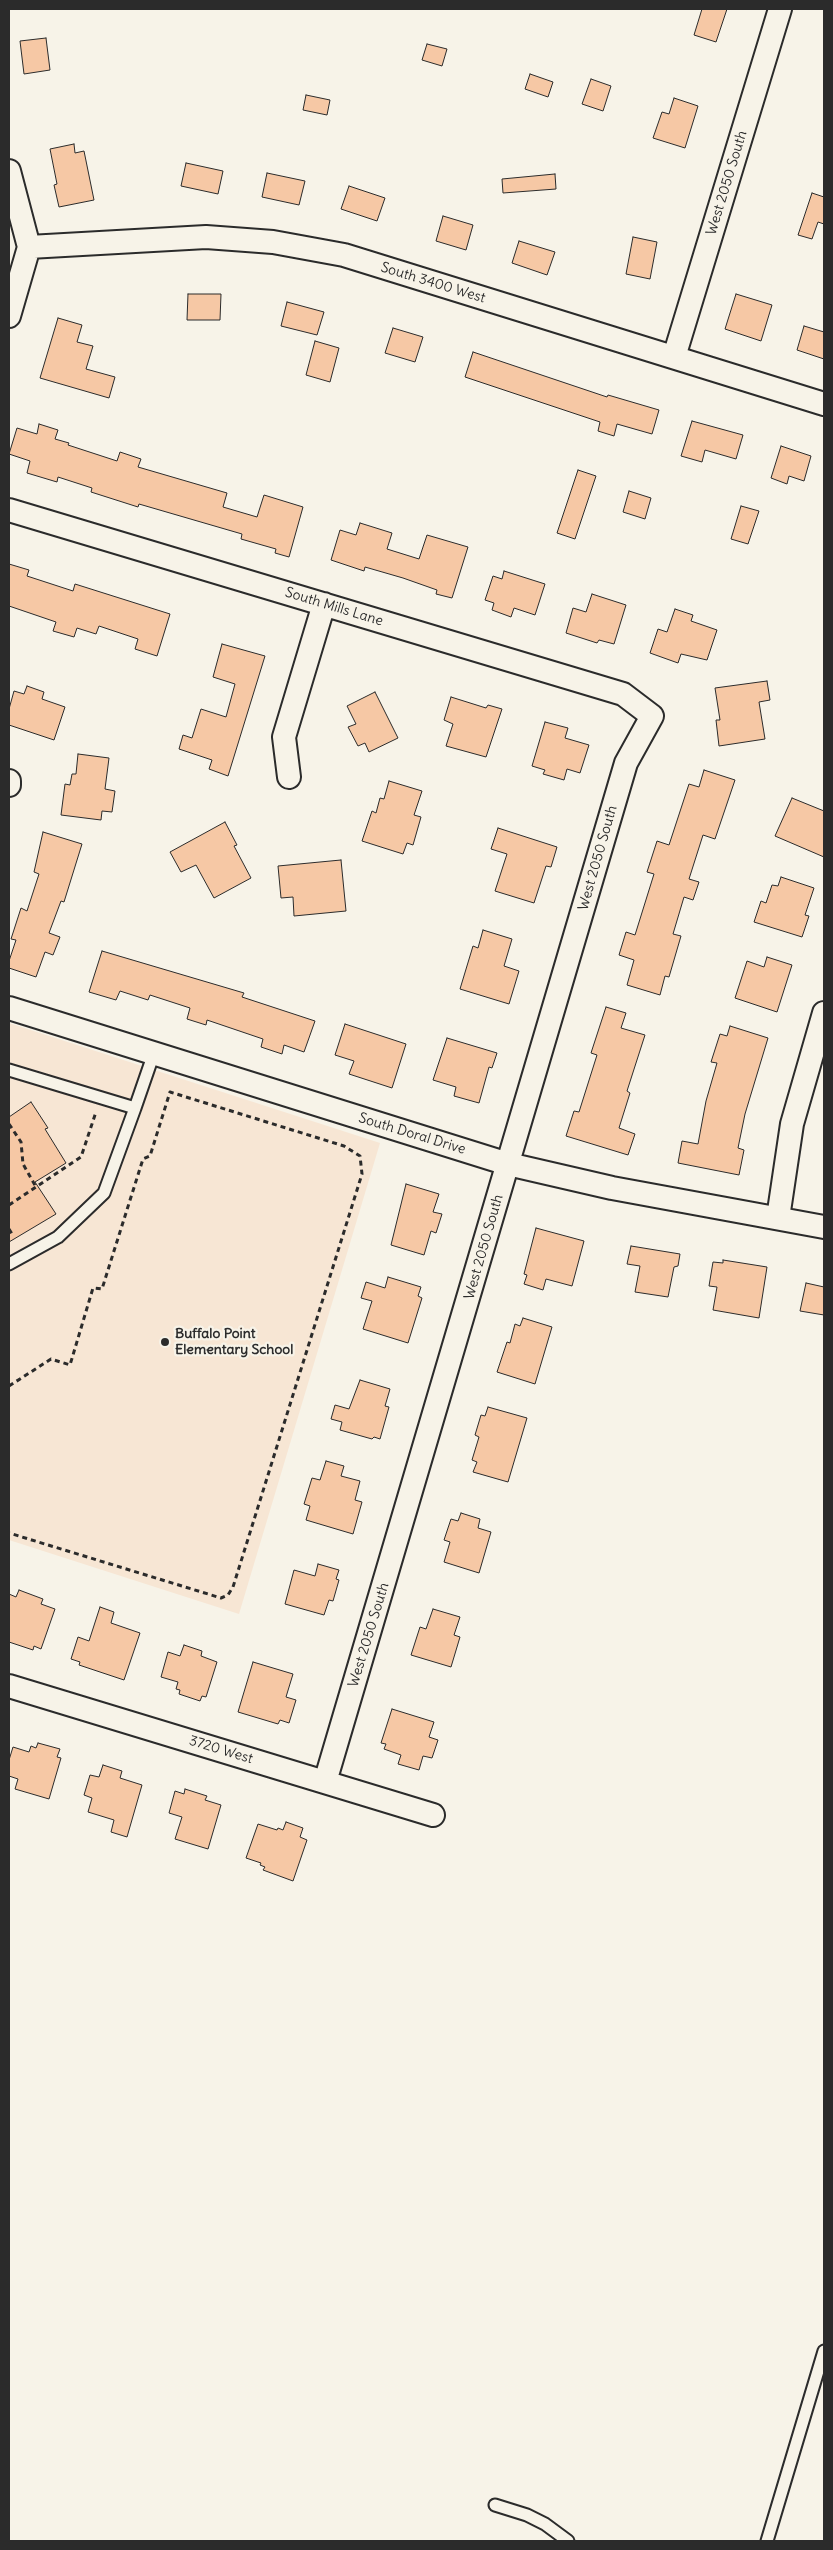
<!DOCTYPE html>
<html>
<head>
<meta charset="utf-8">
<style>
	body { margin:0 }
	#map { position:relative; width:833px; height:2550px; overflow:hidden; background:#f7f3e8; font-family:Delius,sans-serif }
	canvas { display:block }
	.frame { position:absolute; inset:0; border:10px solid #2b2b2b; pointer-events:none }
</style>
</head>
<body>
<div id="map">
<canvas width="833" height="2550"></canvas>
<div class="frame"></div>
</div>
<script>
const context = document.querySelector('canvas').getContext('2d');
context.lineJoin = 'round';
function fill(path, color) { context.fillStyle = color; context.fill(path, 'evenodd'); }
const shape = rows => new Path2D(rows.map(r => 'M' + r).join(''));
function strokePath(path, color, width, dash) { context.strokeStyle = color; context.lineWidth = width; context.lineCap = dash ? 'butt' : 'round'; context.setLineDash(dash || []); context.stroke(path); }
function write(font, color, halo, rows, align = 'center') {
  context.font = font + ' Delius,sans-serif'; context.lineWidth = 4.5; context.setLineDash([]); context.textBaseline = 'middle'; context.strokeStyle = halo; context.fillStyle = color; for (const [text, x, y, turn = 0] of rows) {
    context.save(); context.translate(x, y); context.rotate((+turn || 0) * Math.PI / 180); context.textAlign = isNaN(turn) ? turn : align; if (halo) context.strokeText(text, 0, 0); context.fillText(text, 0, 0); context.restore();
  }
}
const built = shape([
	[9,1023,380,1143,239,1614,9,1540]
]);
const building = shape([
	[702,9,727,9,716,42,694,35,702,9],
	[46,38,50,70,24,74,20,41,46,38],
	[427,44,447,49,442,66,422,60,427,44],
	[530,74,553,82,548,97,525,89,530,74],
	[591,79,611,86,603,111,582,104,591,79],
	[306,95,330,100,327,115,303,110,306,95],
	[674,98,698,106,685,148,653,138,662,112,669,114,674,98],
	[74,144,75,153,84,151,94,200,59,207,54,185,57,184,50,149,74,144],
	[186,163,223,171,218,194,181,186,186,163],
	[267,173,305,181,299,205,262,197,267,173],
	[555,174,556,189,503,193,502,179,555,174],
	[349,186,385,198,377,221,341,209,349,186],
	[812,193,824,197,824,224,818,222,812,239,798,235,812,193],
	[443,216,473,225,466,250,436,241,443,216],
	[633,237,657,242,650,279,626,274,633,237],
	[519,241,555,252,547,275,512,263,519,241],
	[188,294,221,294,220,320,187,320,188,294],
	[736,294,772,305,761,341,725,329,736,294],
	[287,302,324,312,317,335,281,326,287,302],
	[58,318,82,325,77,342,93,346,86,369,115,377,109,398,40,378,58,318],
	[804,326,824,332,824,359,797,350,804,326],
	[393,328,423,337,415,362,385,353,393,328],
	[315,341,339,348,330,382,306,375,315,341],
	[473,352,607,397,608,395,659,410,652,434,617,424,614,436,598,431,600,422,465,377,473,352],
	[692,421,743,435,736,459,705,450,702,462,681,456,692,421],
	[39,424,58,430,55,439,69,443,68,445,117,461,120,452,141,459,138,467,227,493,223,507,257,517,264,495,303,507,289,557,275,553,276,549,241,539,242,534,139,504,138,507,91,492,92,488,58,477,57,482,27,473,30,461,9,454,17,428,37,434,39,424],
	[781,446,811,456,804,481,789,476,787,484,771,478,781,446],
	[578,470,596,476,575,539,557,533,578,470],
	[629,491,651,498,645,519,623,512,629,491],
	[741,506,759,511,748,544,731,539,741,506],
	[360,523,392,533,387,549,419,559,427,535,468,547,452,598,436,594,437,590,403,578,365,567,364,571,331,560,340,530,356,535,360,523],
	[9,564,29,570,27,576,73,591,75,584,170,614,157,656,135,649,138,639,99,626,96,634,77,628,74,637,53,631,56,622,9,606,9,564],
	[504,571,545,584,535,615,514,608,511,617,492,610,494,603,485,600,493,576,502,579,504,571],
	[592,594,626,605,614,644,599,640,597,643,566,633,573,608,586,612,592,594],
	[675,609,693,615,691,621,717,630,707,660,681,654,678,663,650,653,658,629,667,632,675,609],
	[222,644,265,656,228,776,209,769,212,760,179,749,183,735,192,738,201,709,226,717,235,684,213,677,222,644],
	[767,681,770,700,759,702,765,739,719,746,716,720,720,720,715,688,767,681],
	[27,686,44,692,42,699,65,707,54,740,9,725,9,709,14,691,24,694,27,686],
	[375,692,398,738,369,752,365,743,358,746,348,727,356,724,347,706,375,692],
	[451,697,486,708,488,705,502,709,486,757,446,746,453,724,444,720,451,697],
	[545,722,568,728,565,738,589,745,580,773,567,769,564,780,543,774,545,770,532,766,545,722],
	[78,754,109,758,105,789,115,791,112,812,102,811,101,820,61,815,65,784,70,785,72,774,76,774,78,754],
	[704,770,735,780,715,839,703,835,689,879,699,882,693,900,684,897,673,934,681,936,669,977,665,976,660,995,627,985,634,960,619,955,626,932,635,935,654,874,647,872,657,841,669,845,689,784,699,787,704,770],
	[389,781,422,791,414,815,421,817,413,845,407,843,403,854,362,841,372,811,376,813,380,798,384,799,389,781],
	[792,798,824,811,824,857,775,836,792,798],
	[225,822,237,845,234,846,251,878,214,898,196,865,181,872,170,852,225,822],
	[498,828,557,847,551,867,546,866,534,903,495,891,507,854,491,849,498,828],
	[43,832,82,844,64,902,61,901,49,933,60,937,53,955,45,952,36,977,9,968,9,961,16,940,11,939,21,908,27,911,39,874,34,872,43,832],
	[341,860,346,911,294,916,293,897,281,898,278,866,341,860],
	[781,877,814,888,805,915,809,916,802,937,754,922,761,901,766,903,772,885,778,886,781,877],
	[483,930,512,939,504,966,519,971,509,1004,460,989,473,946,478,948,483,930],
	[102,951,244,993,242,997,315,1021,304,1052,284,1045,282,1054,261,1047,263,1039,207,1020,206,1025,187,1019,190,1008,150,995,148,1000,120,991,116,1000,89,992,102,951],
	[767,957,792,965,777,1012,735,998,747,961,764,967,767,957],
	[606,1007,626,1013,621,1028,645,1035,627,1091,630,1093,619,1128,635,1134,628,1155,566,1136,574,1111,579,1112,597,1055,591,1053,606,1007],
	[345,1024,406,1044,392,1088,349,1074,354,1061,335,1055,345,1024],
	[730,1026,768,1038,745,1114,738,1148,744,1150,739,1175,678,1163,682,1141,698,1144,706,1101,717,1063,711,1062,720,1034,727,1036,730,1026],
	[447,1038,497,1053,492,1068,489,1067,479,1103,454,1096,456,1087,433,1080,447,1038],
	[31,1102,48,1128,45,1129,66,1163,35,1182,56,1214,9,1242,9,1117,31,1102],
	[406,1184,439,1194,433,1212,442,1214,436,1233,431,1231,424,1255,391,1245,406,1184],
	[536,1228,584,1241,572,1286,546,1279,543,1290,524,1284,527,1275,524,1274,536,1228],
	[631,1246,680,1254,678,1266,674,1267,668,1297,635,1292,640,1266,627,1264,631,1246],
	[723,1260,767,1267,759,1318,713,1310,717,1287,709,1286,713,1262,723,1263,723,1260],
	[388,1277,421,1287,418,1296,422,1298,408,1343,363,1329,372,1301,361,1298,366,1282,385,1288,388,1277],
	[806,1283,824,1287,824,1315,800,1311,806,1283],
	[523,1318,552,1327,535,1384,497,1372,507,1342,510,1343,515,1324,520,1326,523,1318],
	[360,1380,390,1389,385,1406,389,1407,380,1439,374,1437,372,1439,340,1430,342,1422,331,1419,335,1405,349,1409,360,1380],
	[488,1407,527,1418,508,1482,473,1472,477,1462,472,1460,479,1437,475,1435,481,1415,485,1416,488,1407],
	[326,1461,344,1466,341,1476,360,1481,355,1500,362,1502,353,1534,306,1520,310,1506,304,1504,312,1478,320,1480,326,1461],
	[461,1513,480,1519,478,1528,491,1532,479,1573,444,1562,450,1542,444,1540,451,1519,458,1521,461,1513],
	[318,1564,339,1570,336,1579,339,1580,333,1601,329,1600,324,1615,285,1604,294,1570,315,1576,318,1564],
	[19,1590,43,1599,41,1604,55,1609,41,1649,34,1646,33,1650,9,1642,9,1594,16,1597,19,1590],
	[100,1607,114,1612,111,1623,140,1633,124,1680,79,1665,80,1662,71,1659,78,1637,89,1641,100,1607],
	[433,1609,460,1617,454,1635,460,1637,451,1667,411,1655,420,1627,426,1629,433,1609],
	[184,1645,202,1651,201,1656,217,1662,206,1697,202,1696,200,1701,179,1694,180,1690,176,1689,178,1682,161,1677,168,1652,180,1656,184,1645],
	[253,1662,293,1674,286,1697,296,1700,289,1723,280,1720,278,1724,238,1712,253,1662],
	[392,1709,434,1722,429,1737,438,1740,432,1758,423,1756,419,1770,398,1764,401,1755,384,1749,386,1744,381,1743,392,1709],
	[38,1743,60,1749,57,1757,61,1758,49,1799,15,1789,18,1779,9,1776,9,1760,13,1747,29,1752,31,1746,36,1748,38,1743],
	[103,1765,122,1771,120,1778,142,1785,127,1837,111,1832,114,1820,88,1812,92,1798,84,1795,90,1775,99,1777,103,1765],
	[185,1789,207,1796,205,1800,221,1805,208,1849,175,1839,182,1817,169,1813,175,1791,184,1794,185,1789],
	[286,1822,303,1828,300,1837,307,1840,293,1881,263,1870,265,1867,260,1865,261,1863,246,1858,258,1824,277,1830,278,1828,283,1830,286,1822]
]);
const path = shape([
	[9,1124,21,1142,23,1164,36,1187],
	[9,1205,81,1157,96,1112],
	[9,1229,12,1234],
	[9,1386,51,1359,70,1365,93,1288,102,1289,143,1159,150,1156,170,1092,344,1146,360,1156,362,1174,233,1587,228,1595,221,1598,9,1533]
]);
const service = shape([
	[9,1070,135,1108,154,1053],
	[9,1264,58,1237,104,1193,135,1108],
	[495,2505,527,2515,545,2524,568,2541],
	[767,2541,824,2351]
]);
const minor = shape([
	[9,171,29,247,9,316],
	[29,247,206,237,273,242,344,255,824,404],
	[674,357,780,9],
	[9,510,623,694,652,716,626,763,325,1782],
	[289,777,284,737,324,604],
	[9,781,9,785],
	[9,1008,508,1164,612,1188,824,1227],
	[778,1218,792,1124,824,1013],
	[9,1686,433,1815]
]);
const markers = [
	[165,1342,5,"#2b2b2b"]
];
const streetNames = [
	["West 2050 South",727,183,-73],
	["South 3400 West",433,283,17],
	["South Mills Lane",334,607,17],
	["West 2050 South",598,858,-74],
	["South Doral Drive",412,1134,17],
	["West 2050 South",484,1247,-74],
	["West 2050 South",369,1635,-73],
	["3720 West",221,1750,17]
];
const poiNames = [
	["Buffalo Point",175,1334],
	["Elementary School",175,1350]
];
fill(built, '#f7e6d4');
fill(building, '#f6c8a5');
strokePath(building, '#2b2b2b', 1);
strokePath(service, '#2b2b2b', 15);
strokePath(minor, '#2b2b2b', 26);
strokePath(path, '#2b2b2b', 3, [5, 4]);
strokePath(service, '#f7f3e8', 11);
strokePath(minor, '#f7f3e8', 22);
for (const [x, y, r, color] of markers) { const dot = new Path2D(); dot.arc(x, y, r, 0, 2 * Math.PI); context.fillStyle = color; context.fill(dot); strokePath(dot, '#f7f3e8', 2); }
write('14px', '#2b2b2b', '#f7f3e8', streetNames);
write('bold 14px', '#2b2b2b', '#f7f3e8', poiNames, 'left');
</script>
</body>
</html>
